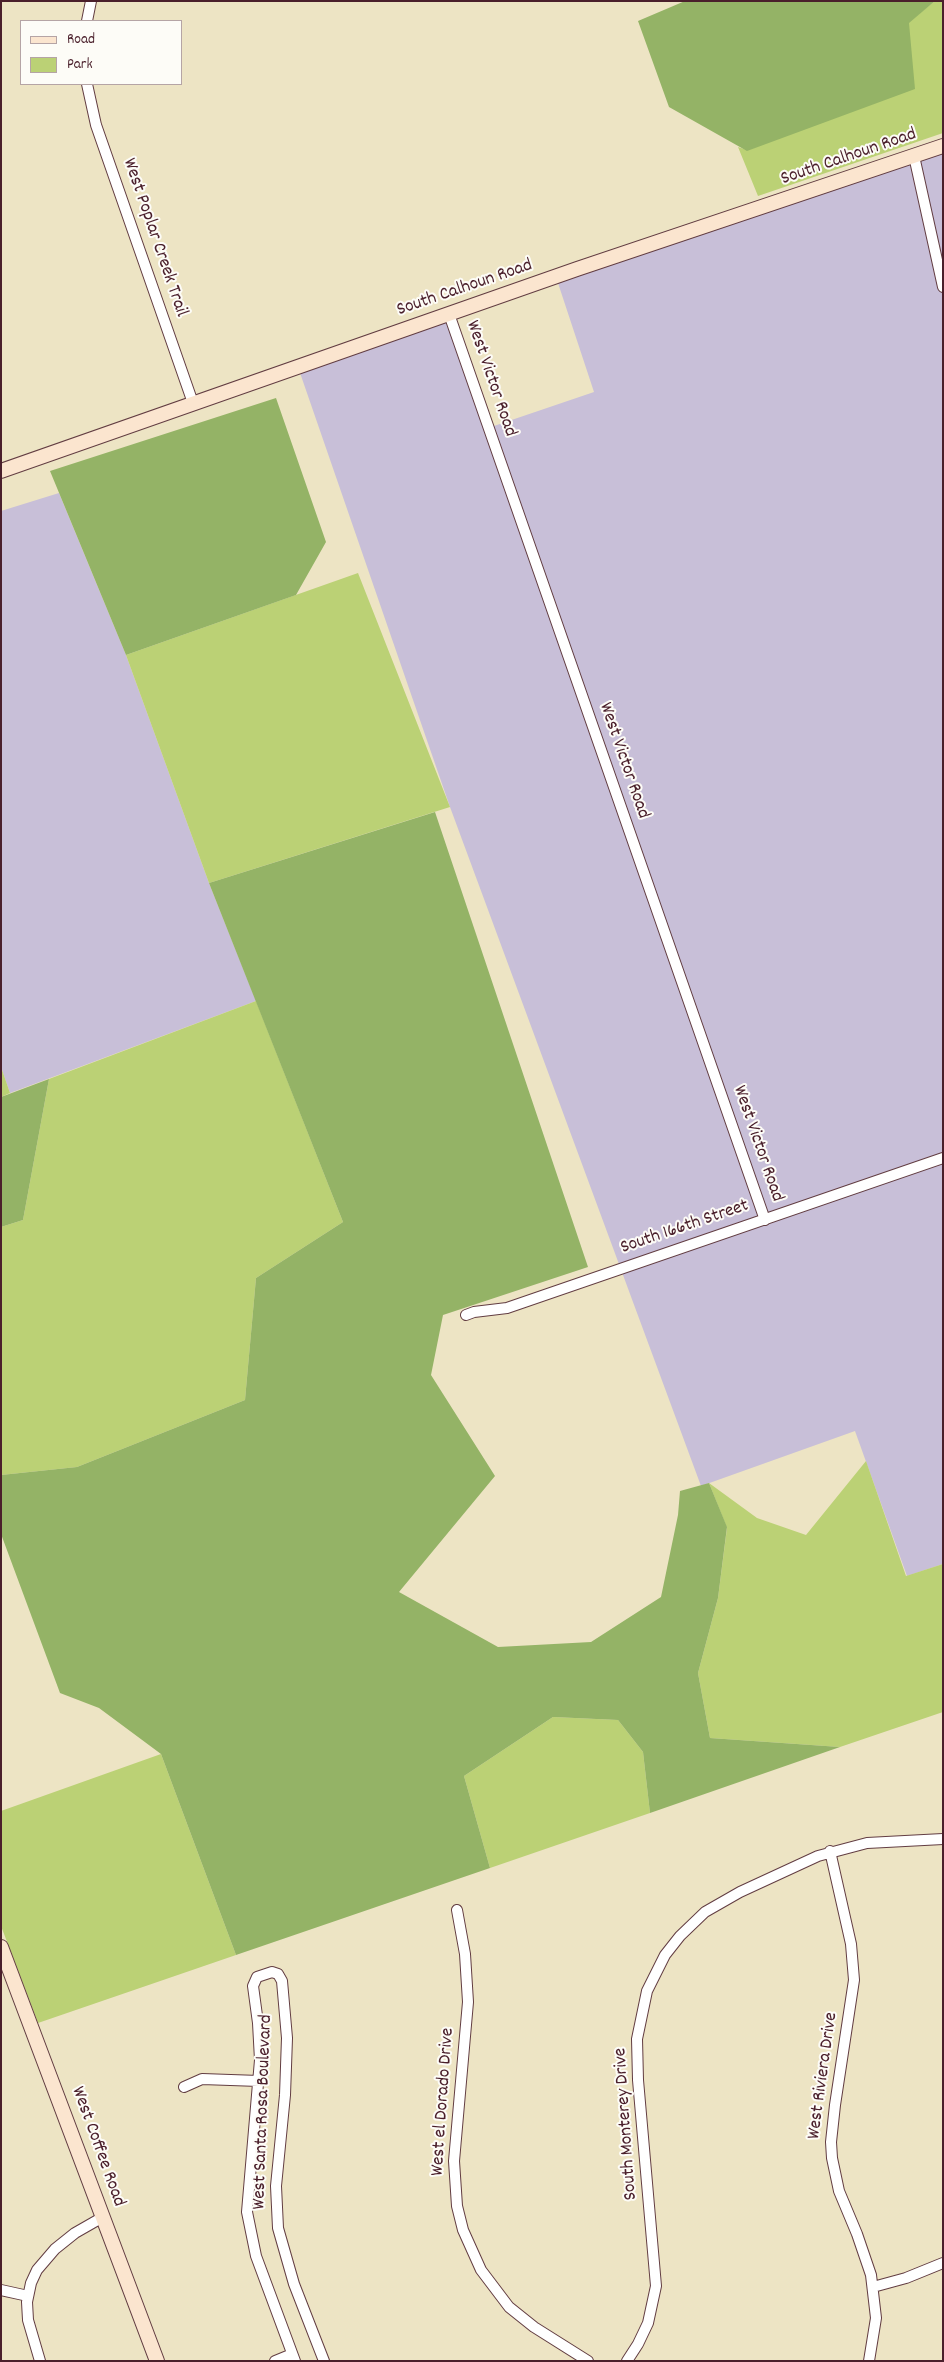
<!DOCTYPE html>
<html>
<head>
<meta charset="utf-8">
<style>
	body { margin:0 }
	#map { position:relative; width:944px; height:2362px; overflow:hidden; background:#ede4c4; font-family:Dekko,sans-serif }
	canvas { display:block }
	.frame { position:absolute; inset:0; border:2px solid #4a1f2b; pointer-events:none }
	.legend { position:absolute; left:20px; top:20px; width:162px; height:65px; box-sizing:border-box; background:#fdfcf7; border:1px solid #b5a4a5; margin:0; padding:6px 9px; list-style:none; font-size:15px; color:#4a1f2b }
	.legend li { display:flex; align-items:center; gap:10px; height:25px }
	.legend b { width:25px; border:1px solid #b5a4a5 }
</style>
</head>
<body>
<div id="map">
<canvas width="944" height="2362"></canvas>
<div class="frame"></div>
<ul class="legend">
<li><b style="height:6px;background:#fbe5cf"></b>Road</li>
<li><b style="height:14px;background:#bbd175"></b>Park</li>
</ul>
</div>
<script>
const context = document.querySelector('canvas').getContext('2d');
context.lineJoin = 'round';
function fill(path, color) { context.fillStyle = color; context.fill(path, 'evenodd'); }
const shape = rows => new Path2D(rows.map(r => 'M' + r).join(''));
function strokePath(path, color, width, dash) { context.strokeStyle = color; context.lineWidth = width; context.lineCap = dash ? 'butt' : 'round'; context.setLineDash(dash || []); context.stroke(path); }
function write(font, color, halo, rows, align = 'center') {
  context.font = font + ' Dekko,sans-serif'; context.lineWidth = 4; context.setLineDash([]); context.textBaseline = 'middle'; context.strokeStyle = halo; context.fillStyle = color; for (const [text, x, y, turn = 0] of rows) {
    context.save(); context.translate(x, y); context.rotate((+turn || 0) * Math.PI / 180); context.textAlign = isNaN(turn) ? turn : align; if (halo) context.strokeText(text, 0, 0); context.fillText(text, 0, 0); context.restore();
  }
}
const industrial = shape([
	[943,146,943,1564,907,1576,855,1431,701,1486,450,807,298,367,449,314,488,428,594,392,556,277],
	[59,493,126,655,209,883,256,1001,10,1093,1,1067,1,511]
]);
const green = shape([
	[935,1,943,1,943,133,758,196,738,147,747,150],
	[358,573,450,807,209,883,126,655],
	[256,1001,343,1222,256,1278,245,1400,77,1467,1,1475,1,1227,23,1220,49,1079],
	[1,1067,10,1093,1,1097],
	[866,1461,906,1576,943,1564,943,1712,840,1747,710,1738,698,1673,718,1598,727,1528,709,1483,757,1518,806,1535],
	[553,1717,618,1720,643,1752,650,1813,490,1868,464,1776],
	[161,1754,236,1955,38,2023,1,1926,1,1811]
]);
const forest = shape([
	[685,1,935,1,909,23,915,89,747,151,669,107,638,21],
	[276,398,326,542,296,595,126,655,50,471],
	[435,812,588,1267,443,1315,431,1375,495,1476,399,1592,498,1647,591,1642,661,1597,678,1515,680,1491,709,1483,727,1527,718,1598,698,1673,710,1738,840,1747,650,1813,643,1752,618,1720,553,1717,464,1776,490,1868,236,1955,161,1754,99,1708,60,1693,1,1534,1,1475,77,1467,245,1400,256,1278,343,1222,209,883],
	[49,1079,23,1220,1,1227,1,1097]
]);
const street = shape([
	[87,21,91,1],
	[87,84,96,125,193,403],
	[914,156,943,287],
	[449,314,765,1220],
	[466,1315,474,1312,507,1308,943,1158],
	[830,1851,851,1944,854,1980,835,2105,831,2142,832,2158,839,2191,857,2234,871,2275,876,2318,869,2361],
	[457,1910,465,1954,468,2002,454,2161,457,2206,463,2230,481,2270,509,2307,534,2327,588,2361],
	[184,2087,202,2079,259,2081],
	[873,2287,906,2278,943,2263],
	[1,2290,28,2296],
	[40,2361,28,2320,27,2302,31,2283,37,2270,55,2249,75,2233,103,2217],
	[275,2361,292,2354],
	[295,2361,256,2256,247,2212,260,2060,258,2023,253,1986,257,1977,272,1972,278,1974,282,1981,287,2038,285,2095,276,2186,278,2228,294,2284,324,2361],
	[627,2361,638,2344,648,2323,656,2286,638,2080,637,2039,647,1991,665,1955,680,1936,705,1912,740,1892,818,1856,867,1843,943,1839]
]);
const secondary = shape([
	[1,471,577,269,943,146],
	[1,1947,157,2361]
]);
const streetNames = [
	["South Calhoun Road",849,158,-19],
	["West Poplar Creek Trail",154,238,71],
	["South Calhoun Road",465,289,-19],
	["West Victor Road",490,379,71],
	["West Victor Road",623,761,71],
	["West Victor Road",757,1144,71],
	["South 166th Street",685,1228,-19],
	["West Riviera Drive",824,2076,-82],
	["West el Dorado Drive",444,2102,-86],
	["West Santa Rosa Boulevard",264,2112,-88],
	["South Monterey Drive",627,2124,-94],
	["West Coffee Road",97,2147,70]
];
fill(industrial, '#c8bfd8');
fill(green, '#bbd175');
fill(forest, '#94b366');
strokePath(street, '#623d42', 12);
strokePath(secondary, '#623d42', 16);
strokePath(street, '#fff', 10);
strokePath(secondary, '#fbe5cf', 14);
write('19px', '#4a1f2b', '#fdfcf7', streetNames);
</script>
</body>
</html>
